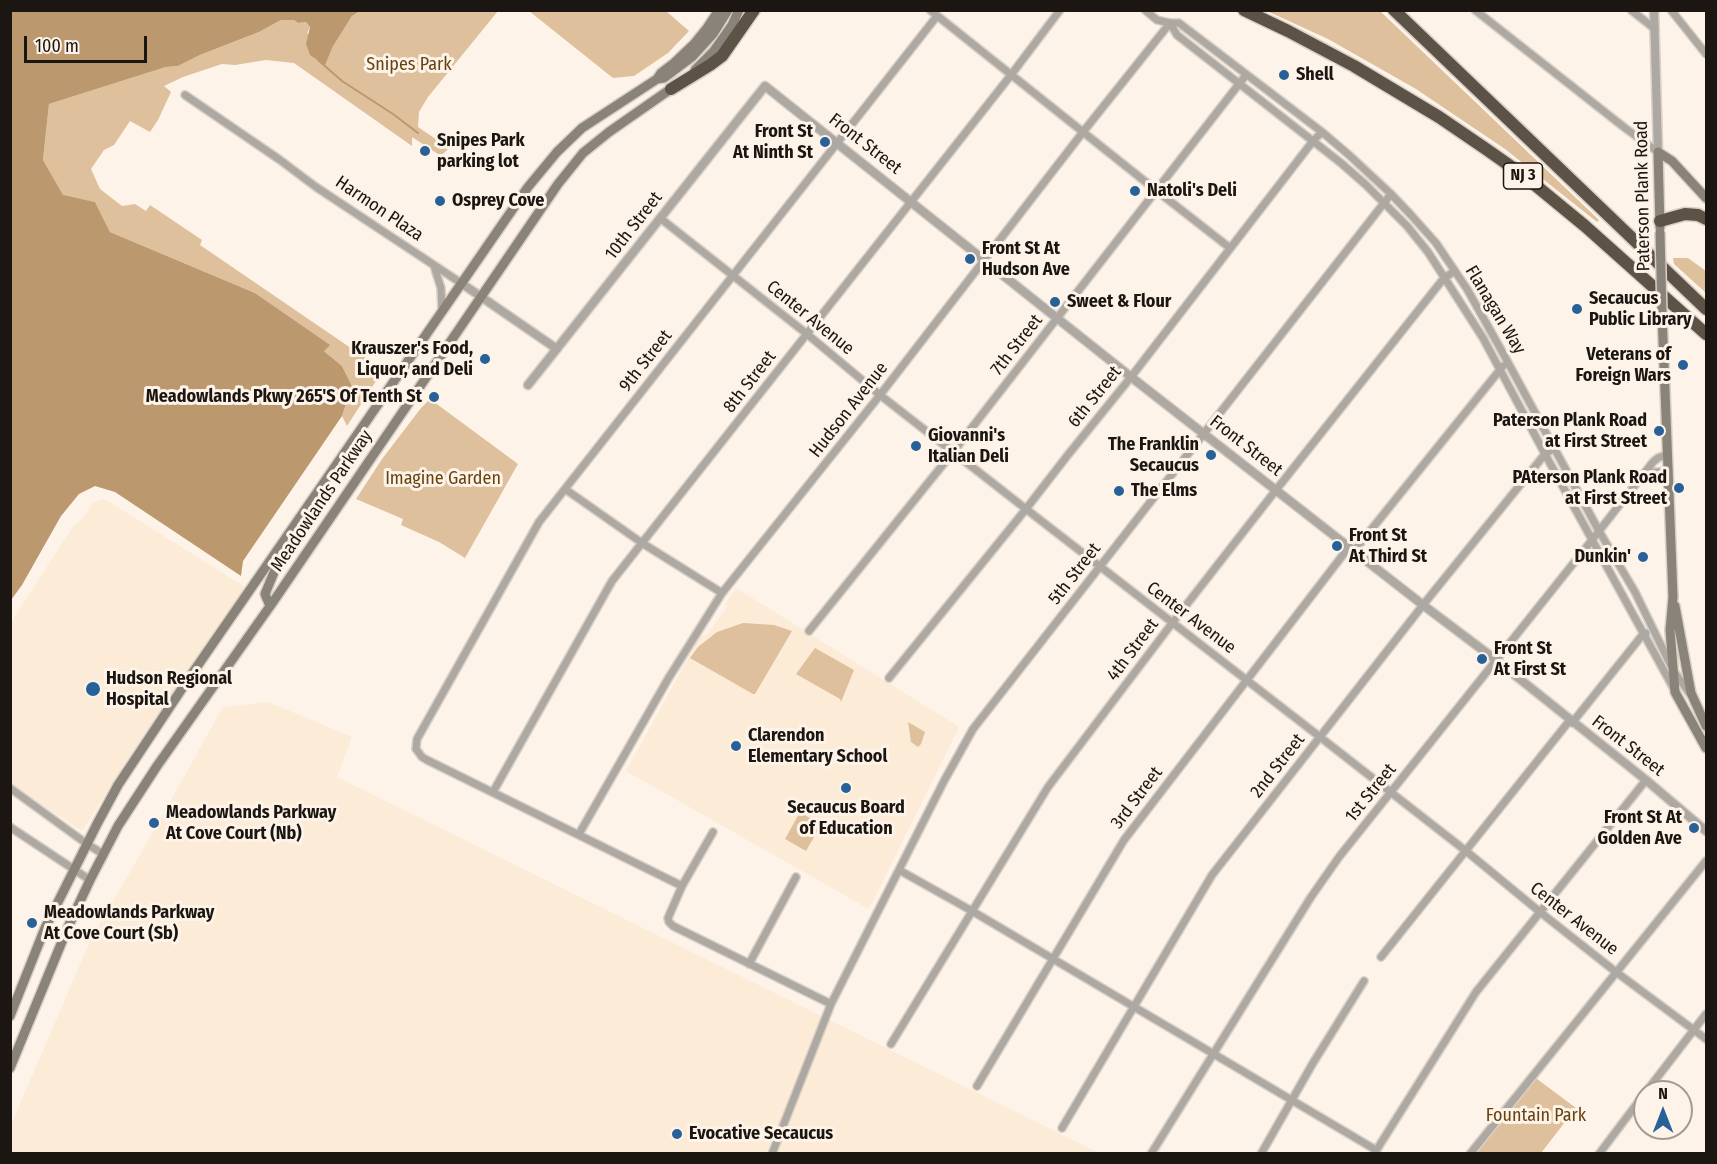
<!DOCTYPE html>
<html>
<head>
<meta charset="utf-8">
<style>
	body { margin:0 }
	#map { position:relative; width:1717px; height:1164px; overflow:hidden; background:#fdf3e8; font-family:"Fira Sans Condensed",sans-serif }
	canvas { display:block }
	.frame { position:absolute; inset:0; border:12px solid #1b1611; pointer-events:none }
	.north { position:absolute; left:1633px; top:1080px; width:60px; height:60px; box-sizing:border-box; background:#fdf3e8; border:2px solid #a39b92; border-radius:50%; rotate:0deg; font-size:16px; font-weight:700; line-height:24px; text-align:center; color:#1b1611 }
	.north::after { content:''; display:block; margin:auto; width:21px; height:27px; background:#286098; clip-path:polygon(50% 0,100% 100%,50% 72%,0 100%) }
	.scale { position:absolute; left:24px; top:36px; width:123px; height:27px; box-sizing:border-box; border:3px solid #1b1611; border-top:0; padding-left:8px; font-size:18px; line-height:21px; white-space:nowrap; color:#1b1611; -webkit-text-stroke:4px #fdf3e8; paint-order:stroke }
</style>
</head>
<body>
<div id="map">
<canvas width="1717" height="1164"></canvas>
<div class="frame"></div>
<div class="north">N</div>
<div class="scale">100 m</div>
</div>
<script>
const context = document.querySelector('canvas').getContext('2d');
context.lineJoin = 'round';
function fill(path, color) { context.fillStyle = color; context.fill(path, 'evenodd'); }
const shape = rows => new Path2D(rows.map(r => 'M' + r).join(''));
function strokePath(path, color, width, dash) { context.strokeStyle = color; context.lineWidth = width; context.lineCap = dash ? 'butt' : 'round'; context.setLineDash(dash || []); context.stroke(path); }
function write(font, color, halo, rows, align = 'center') {
  context.font = font + ' "Fira Sans Condensed",sans-serif'; context.lineWidth = 6; context.setLineDash([]); context.textBaseline = 'middle'; context.strokeStyle = halo; context.fillStyle = color; for (const [text, x, y, turn = 0] of rows) {
    context.save(); context.translate(x, y); context.rotate((+turn || 0) * Math.PI / 180); context.textAlign = isNaN(turn) ? turn : align; if (halo) context.strokeText(text, 0, 0); context.fillText(text, 0, 0); context.restore();
  }
}
const built = shape([
	[102,499,108,501,245,587,129,757,82,831,11,784,11,622,74,525,80,521,93,503],
	[736,588,959,727,869,909,626,771,701,635,706,636,727,607,725,604],
	[268,702,352,737,337,777,1099,1153,11,1154,11,1125,90,941,152,834,223,707]
]);
const green = shape([
	[360,11,498,11,428,97,419,112,418,127,449,148,441,156,412,137,412,146,294,63,266,60,235,65,222,64,183,77,164,86,171,92,158,120,150,132,130,121,114,145,104,150,91,169,100,189,122,206,135,204,146,211,150,205,202,240,200,245,383,370,347,426,342,416,352,386,342,366,323,350,329,345,255,293,110,232,95,202,63,196,43,160,49,104,166,67,178,66,200,55,259,32,281,20,294,20,298,23,306,22,310,27,307,33,332,48,352,16],
	[529,11,666,11,689,31,668,53,634,76,613,78],
	[1267,11,1380,11,1599,220,1597,222,1505,149,1416,89,1328,39],
	[1673,258,1688,258,1706,271,1706,293,1674,264],
	[430,399,518,464,465,558,439,542,401,525,403,519,356,499,382,459,421,408],
	[743,623,774,625,792,631,755,694,753,694,690,658,698,647,717,632],
	[815,648,854,670,841,702,840,699,796,674],
	[908,722,925,732,921,744,918,747,911,742],
	[800,812,821,825,806,851,785,839],
	[1533,1076,1576,1108,1541,1153,1472,1154]
]);
const water = shape([
	[11,10,360,11,352,16,332,48,325,65,310,55,306,44,310,27,306,22,298,23,294,20,281,20,259,32,200,55,178,66,166,67,49,104,43,160,63,195,95,202,110,232,255,293,330,345,324,351,342,366,352,386,342,416,243,561,241,576,115,492,95,486,79,494,61,516,22,585,11,600]
]);
const stream = shape([
	[318,60,342,81,393,114,418,133]
]);
const minor = shape([
	[930,10,1157,191,1230,248],
	[1145,10,1157,20,1170,23,1179,23,1322,132,1349,155,1391,194,1411,215,1436,243,1467,289,1499,346,1599,531,1635,592,1673,670,1690,694],
	[1475,10,1625,128,1658,152],
	[1631,10,1655,29],
	[1671,10,1706,54],
	[1170,23,1177,35,1341,163,1366,185,1407,226,1428,252,1483,338,1545,454,1674,689],
	[185,95,280,160,316,187,461,283],
	[660,218,807,334,880,395,1026,509,1320,737,1466,851,1540,912,1616,972,1706,1039],
	[434,266,441,288,442,311],
	[1644,473,1669,471],
	[565,489,642,543,722,593],
	[1354,551,1503,366],
	[809,631,953,452,1246,75],
	[889,678,1026,509,1067,456,1131,377,1313,141,1322,132],
	[1572,723,1644,633,1646,633],
	[10,788,87,844,103,854],
	[493,792,612,581,1011,75,1060,10],
	[10,827,90,880],
	[713,832,682,886,668,918,669,922,673,926,831,1004],
	[579,834,668,679,722,593,880,395,1083,132,1170,23],
	[899,870,972,911,1376,1150],
	[682,886,427,760,422,757,416,749,417,739,539,522,937,16],
	[1381,957,1570,720],
	[749,964,796,877],
	[891,1044,1048,787,1173,622,1276,490,1444,278,1455,271],
	[977,1086,1124,840,1349,547],
	[1646,1092,1706,1014],
	[1062,1128,1212,875,1423,605,1545,454,1554,448],
	[772,1154,831,1004,944,781,973,729,1391,194],
	[1151,1154,1311,897,1339,857,1592,540,1653,462,1658,458,1668,454],
	[1261,1154,1313,1063,1364,981],
	[1374,1154,1476,992,1646,780],
	[1470,1154,1706,861],
	[1599,1154,1645,1093]
]);
const tertiary = shape([
	[1654,10,1658,152],
	[461,283,557,349],
	[528,385,765,86,1131,377,1423,605,1496,660,1646,780,1706,831]
]);
const secondary = shape([
	[695,70,713,52,732,25,739,10],
	[657,79,664,78,692,57,713,34,728,10],
	[1658,152,1660,227],
	[1658,152,1672,161,1706,198],
	[1662,313,1673,597,1670,630,1675,692,1706,748],
	[270,606,265,594,277,565,276,552],
	[1675,606,1691,693,1706,726],
	[10,1016,45,928,97,824,118,785,187,681,528,187,557,152,582,128,657,79,661,73,674,63,694,44,707,28,719,10],
	[10,1068,68,927,90,880,118,826,157,766,273,602,558,184,583,153,609,132,675,86]
]);
const motorway = shape([
	[1244,10,1288,31,1354,66,1439,117,1486,149,1523,175,1585,226,1706,334],
	[1394,10,1706,309],
	[671,89,710,65,722,56,754,10],
	[1660,221,1685,214,1698,215,1706,219]
]);
const secondaryBridge = shape([
	[1660,232,1662,313]
]);
const markers = [
	[1284,75,6,"#286098"],
	[825,142,6,"#286098"],
	[425,151,6,"#286098"],
	[1135,191,6,"#286098"],
	[440,201,6,"#286098"],
	[970,259,6,"#286098"],
	[1055,302,6,"#286098"],
	[1577,309,6,"#286098"],
	[485,359,6,"#286098"],
	[1683,365,6,"#286098"],
	[434,397,6,"#286098"],
	[1659,431,6,"#286098"],
	[916,446,6,"#286098"],
	[1211,455,6,"#286098"],
	[1679,488,6,"#286098"],
	[1119,491,6,"#286098"],
	[1337,546,6,"#286098"],
	[1643,557,6,"#286098"],
	[1482,659,6,"#286098"],
	[93,689,8,"#286098"],
	[736,746,6,"#286098"],
	[846,788,6,"#286098"],
	[154,823,6,"#286098"],
	[1694,828,6,"#286098"],
	[32,923,6,"#286098"],
	[677,1134,6,"#286098"]
];
const shields = [
	[1523,176,39]
];
const shieldNames = [
	["NJ 3",1523,176]
];
const parkNames = [
	["Snipes Park",409,65],
	["Imagine Garden",443,479],
	["Fountain Park",1536,1116]
];
const poiNames = [
	["Shell",1296,75],
	["Front St",813,132,"right"],
	["At Ninth St",813,153,"right"],
	["Snipes Park",437,141],
	["parking lot",437,162],
	["Natoli's Deli",1147,191],
	["Osprey Cove",452,201],
	["Front St At",982,249],
	["Hudson Ave",982,270],
	["Secaucus",1589,299],
	["Public Library",1589,320],
	["Sweet & Flour",1067,302],
	["Krauszer's Food,",473,349,"right"],
	["Liquor, and Deli",473,370,"right"],
	["Veterans of",1671,355,"right"],
	["Foreign Wars",1671,376,"right"],
	["Meadowlands Pkwy 265'S Of Tenth St",422,397,"right"],
	["Paterson Plank Road",1647,421,"right"],
	["at First Street",1647,442,"right"],
	["Giovanni's",928,436],
	["Italian Deli",928,457],
	["The Franklin",1199,445,"right"],
	["Secaucus",1199,466,"right"],
	["PAterson Plank Road",1667,478,"right"],
	["at First Street",1667,499,"right"],
	["The Elms",1131,491],
	["Front St",1349,536],
	["At Third St",1349,557],
	["Dunkin'",1631,557,"right"],
	["Front St",1494,649],
	["At First St",1494,670],
	["Hudson Regional",106,679],
	["Hospital",106,700],
	["Clarendon",748,736],
	["Elementary School",748,757],
	["Secaucus Board",846,808,"center"],
	["of Education",846,829,"center"],
	["Meadowlands Parkway",166,813],
	["At Cove Court (Nb)",166,834],
	["Front St At",1682,818,"right"],
	["Golden Ave",1682,839,"right"],
	["Meadowlands Parkway",44,913],
	["At Cove Court (Sb)",44,934],
	["Evocative Secaucus",689,1134]
];
const streetNames = [
	["Front Street",865,144,38],
	["Paterson Plank Road",1643,196,-91],
	["Harmon Plaza",379,209,34],
	["10th Street",634,226,-52],
	["Flanagan Way",1495,310,59],
	["Center Avenue",810,318,39],
	["7th Street",1017,345,-52],
	["9th Street",646,361,-52],
	["8th Street",750,382,-52],
	["6th Street",1095,397,-51],
	["Hudson Avenue",849,410,-52],
	["Front Street",1246,446,38],
	["Meadowlands Parkway",322,501,-56],
	["5th Street",1075,574,-52],
	["Center Avenue",1191,618,37],
	["4th Street",1133,650,-53],
	["Front Street",1628,746,38],
	["2nd Street",1278,766,-52],
	["1st Street",1371,793,-51],
	["3rd Street",1137,798,-53],
	["Center Avenue",1574,919,38]
];
fill(built, '#fcebd6');
fill(green, '#dfc09c');
fill(water, '#bb986e');
strokePath(stream, '#bb986e', 2);
strokePath(minor, '#d9d0c6', 10);
strokePath(tertiary, '#d9d0c6', 11);
strokePath(secondary, '#d9d0c6', 12);
strokePath(motorway, '#d9d0c6', 15);
strokePath(minor, '#ada8a2', 7);
strokePath(tertiary, '#ada8a2', 8);
strokePath(secondary, '#8a837a', 9);
strokePath(motorway, '#5d5246', 12);
strokePath(secondaryBridge, '#d9d0c6', 12, []);
strokePath(secondaryBridge, '#8a837a', 9);
for (const [x, y, r, color] of markers) { const dot = new Path2D(); dot.arc(x, y, r, 0, 2 * Math.PI); context.fillStyle = color; context.fill(dot); strokePath(dot, '#fdf3e8', 2); }
for (const [x, y, w] of shields) { const box = new Path2D(); box.roundRect(x - w / 2, y - 13, w, 26, 4.5); context.fillStyle = '#fdf3e8'; context.fill(box); strokePath(box, '#1b1611', 1.5); }
write('bold 16px', '#1b1611', null, shieldNames);
write('18px', '#674310', '#fdf3e8', parkNames);
write('bold 18px', '#1b1611', '#fdf3e8', poiNames, 'left');
write('18px', '#1b1611', '#fdf3e8', streetNames);
</script>
</body>
</html>
